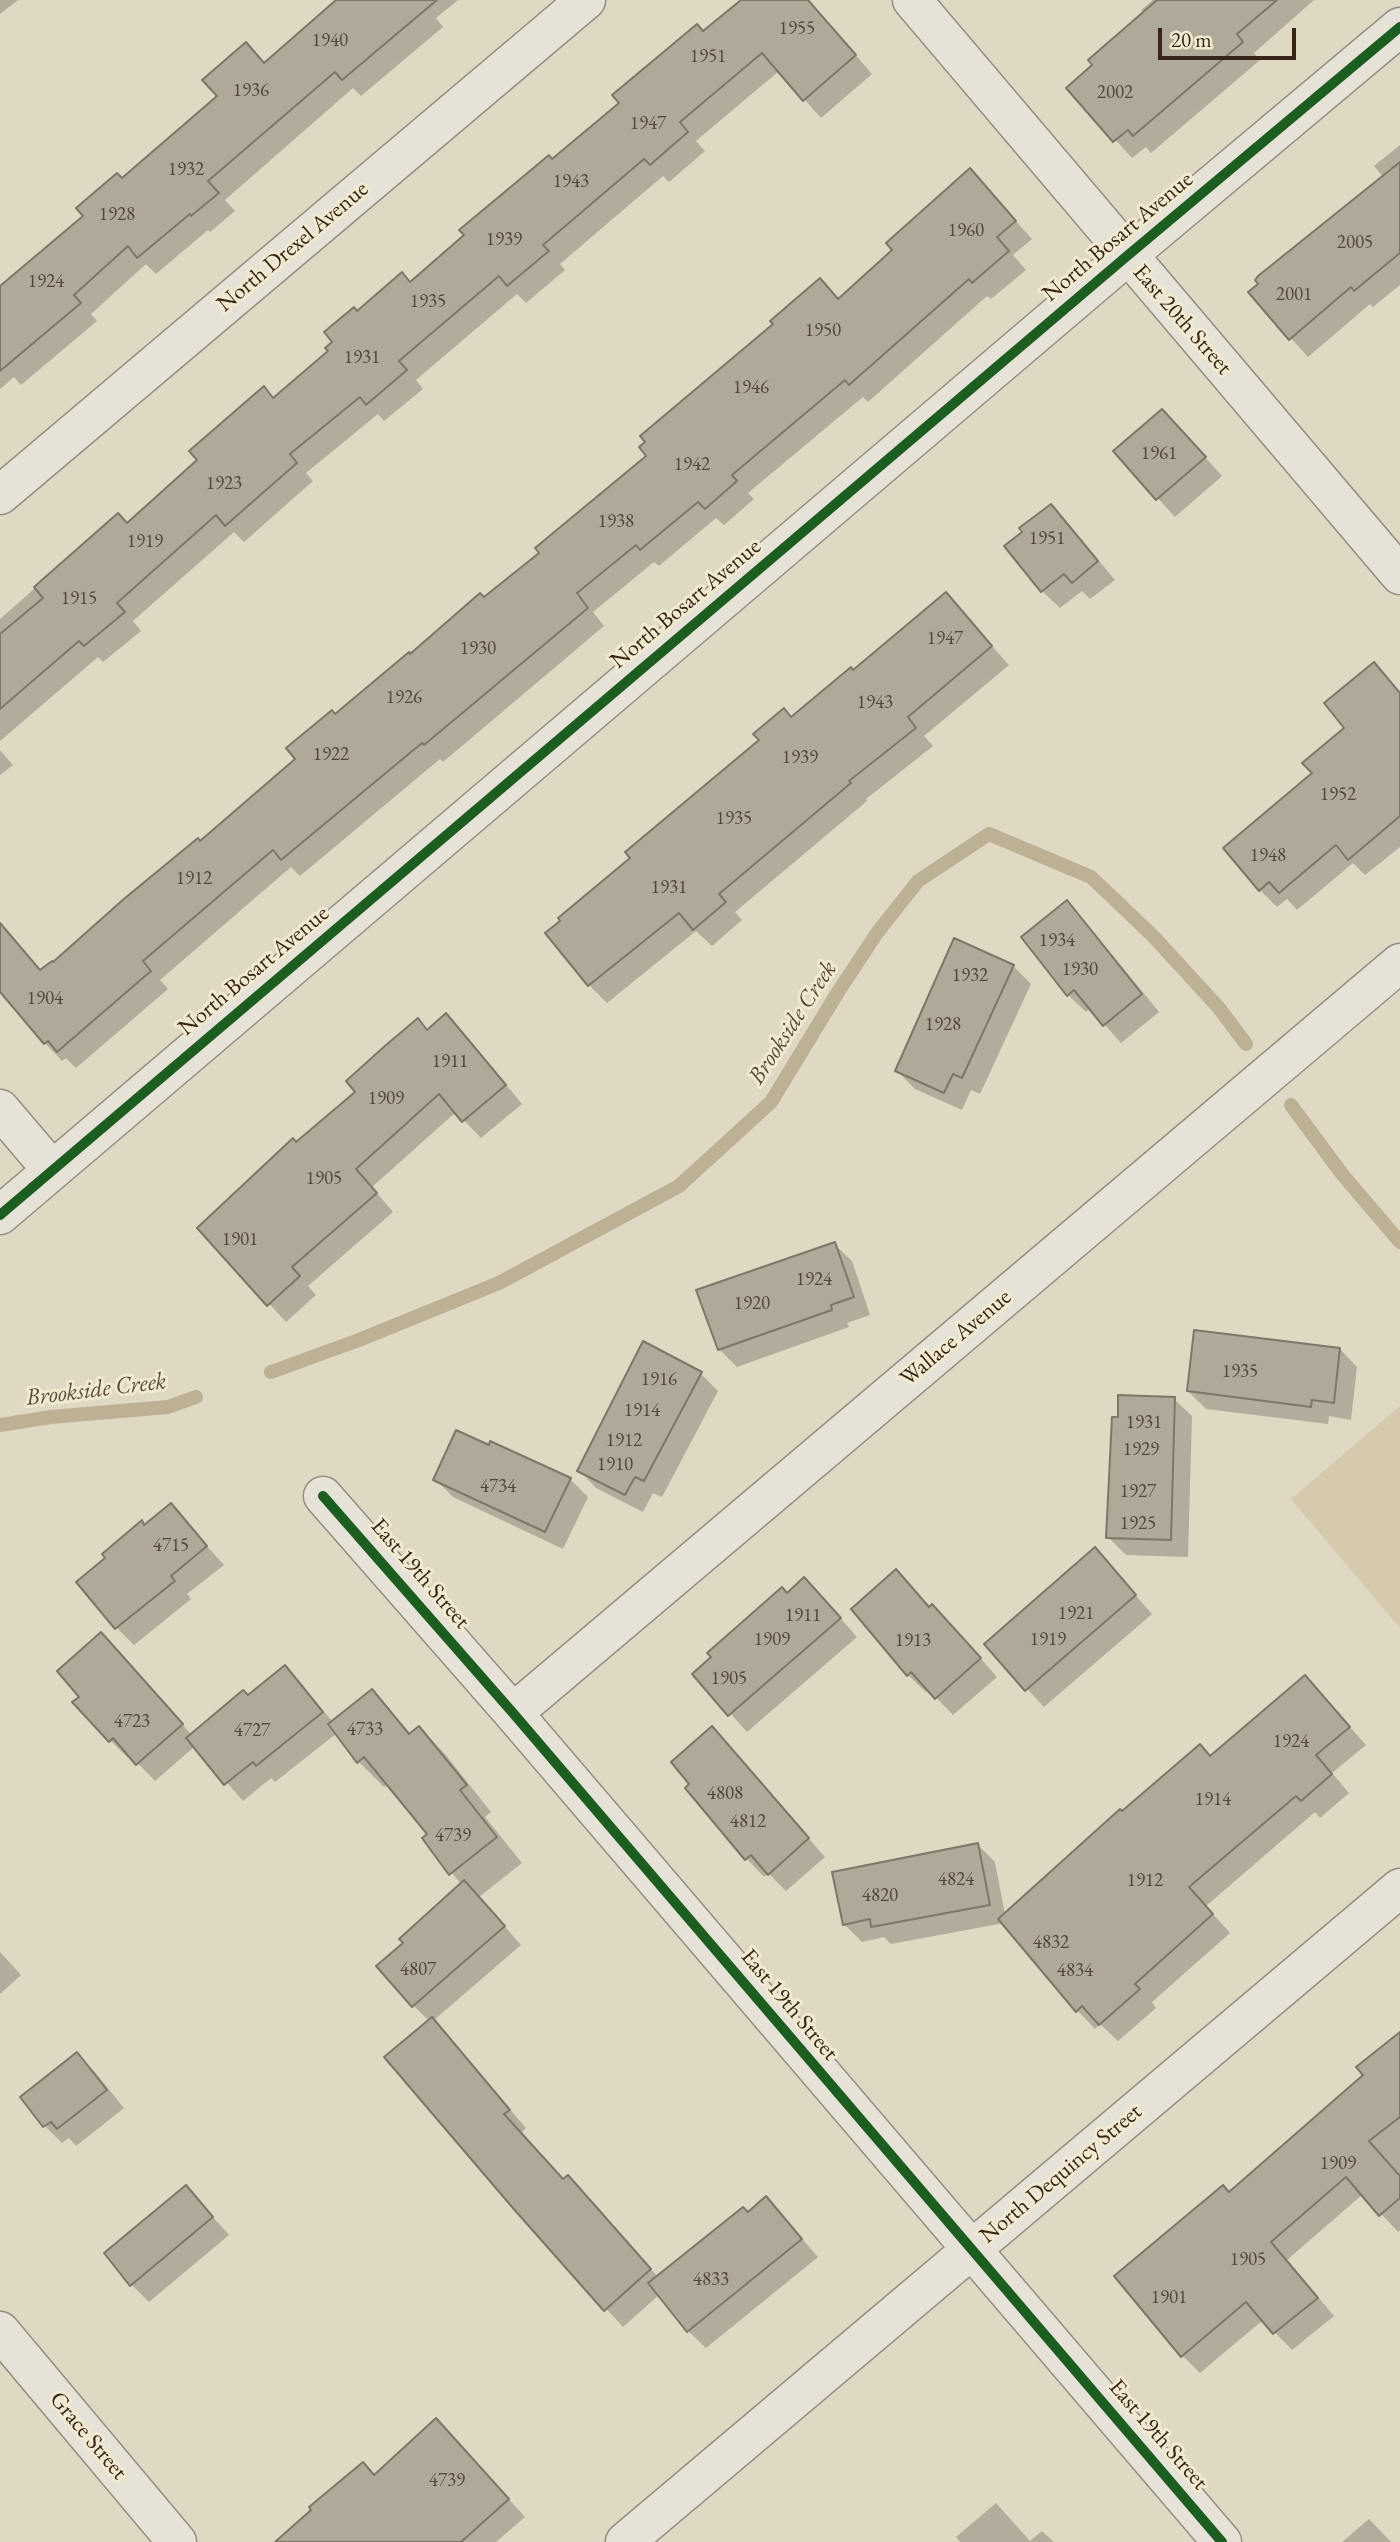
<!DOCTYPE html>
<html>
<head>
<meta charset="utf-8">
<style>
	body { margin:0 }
	#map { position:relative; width:1400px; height:2542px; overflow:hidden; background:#dfd8c3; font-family:"EB Garamond",serif }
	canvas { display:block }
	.scale { position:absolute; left:1158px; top:28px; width:138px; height:32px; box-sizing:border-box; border:4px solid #372617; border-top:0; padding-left:9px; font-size:21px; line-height:24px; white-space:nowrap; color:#372617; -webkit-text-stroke:5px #f1ead1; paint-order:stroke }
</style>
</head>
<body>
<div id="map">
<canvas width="1400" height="2542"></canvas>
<div class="scale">20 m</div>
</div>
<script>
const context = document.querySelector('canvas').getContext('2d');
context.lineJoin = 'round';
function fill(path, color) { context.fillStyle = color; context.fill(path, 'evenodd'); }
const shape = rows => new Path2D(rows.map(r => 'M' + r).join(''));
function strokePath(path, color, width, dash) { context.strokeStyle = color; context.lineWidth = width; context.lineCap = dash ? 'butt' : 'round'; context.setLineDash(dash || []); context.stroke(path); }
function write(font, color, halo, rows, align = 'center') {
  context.font = font + ' "EB Garamond",serif'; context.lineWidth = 6; context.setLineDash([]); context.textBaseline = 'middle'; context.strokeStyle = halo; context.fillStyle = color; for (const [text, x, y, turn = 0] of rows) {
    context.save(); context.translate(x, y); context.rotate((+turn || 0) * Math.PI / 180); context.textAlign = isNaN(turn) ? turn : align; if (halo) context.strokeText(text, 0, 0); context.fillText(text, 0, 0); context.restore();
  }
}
const green = shape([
	[1400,1406,1400,1628,1291,1499]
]);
const shadow = shape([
	[0,0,18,0,0,14],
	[339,0,458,0,436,18,443,27,361,96,353,88,225,200,235,211,210,232,208,230,156,274,146,264,91,314,97,321,21,385,14,377,0,389,0,289,86,217,122,180,219,96,245,44,265,64],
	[743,0,808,0,872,74,821,118,779,71,696,141,705,151,669,182,663,176,560,264,565,270,526,303,517,294,416,380,423,389,384,421,378,414,306,473,313,481,244,542,234,532,133,621,141,631,103,662,98,657,0,741,0,619,118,515,128,525,200,460,264,389,274,399,330,352,357,313,411,284],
	[1153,0,1314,0,1254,53,1260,60,1151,153,1146,147,1132,158,1068,88,1094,65,1144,13,1141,10],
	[1400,145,1400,285,1373,307,1370,304,1308,357,1250,293,1383,177,1374,166],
	[970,170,1032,239,1013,255,1026,270,991,299,987,296,868,402,863,397,748,493,754,499,724,525,716,518,659,566,654,562,593,612,604,626,443,762,440,759,300,876,291,867,160,980,168,989,76,1068,66,1058,62,1061,45,1043,0,990,0,947,10,938,41,971,53,964,298,760,336,716,485,600,839,300,894,250],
	[1179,428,1222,476,1175,517,1116,452],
	[1051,506,1068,524,1115,580,1090,599,1082,591,1060,608,1042,591],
	[946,595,1009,665,924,736,933,746,866,799,867,801,735,912,742,920,712,946,696,931,607,1003,589,985,548,933,792,719,853,673],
	[1374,664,1400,692,1400,847,1365,875,1353,863,1297,910,1287,899,1277,907,1260,890,1314,773,1347,728],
	[0,750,13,765,0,775],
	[1067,902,1084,920,1159,1012,1121,1043,1090,1008,1086,1012,1068,995],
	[1013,966,1031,984,980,1094,971,1090,962,1110,915,1089,897,1071],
	[446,1016,464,1033,522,1104,481,1138,456,1112,372,1187,393,1212,308,1286,316,1295,286,1322,199,1228],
	[834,1244,852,1261,870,1315,847,1323,849,1327,737,1367,719,1349],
	[1340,1349,1357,1367,1351,1420,1329,1416,1328,1424,1206,1409,1188,1391],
	[700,1373,718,1391,662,1497,653,1493,643,1512,596,1488,579,1470],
	[1174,1399,1192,1416,1188,1557,1126,1555,1108,1537,1120,1419],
	[435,1479,570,1479,588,1497,563,1549,453,1497],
	[171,1506,224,1565,187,1594,191,1599,134,1645,116,1627,107,1558],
	[1095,1549,1152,1614,1044,1707,986,1644],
	[787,1595,822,1597,857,1637,747,1732,695,1674],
	[930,1608,950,1624,997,1677,953,1715,929,1690,926,1692,908,1675],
	[118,1652,192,1735,248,1698,285,1667,333,1722,372,1691,411,1734,419,1728,445,1754,491,1812,485,1817,522,1863,479,1897,521,1945,433,2021,526,2128,521,2133,564,2181,585,2195,658,2277,766,2198,818,2257,706,2348,688,2331,660,2294,623,2327,513,2206,429,2021,414,2006,406,1943,461,1884,424,1838,429,1834,388,1784,384,1787,358,1761,337,1733,275,1782,271,1778,243,1801,195,1746,155,1781,131,1756,128,1758,110,1740],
	[1305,1677,1366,1745,1332,1773,1349,1793,1320,1818,1315,1812,1206,1906,1230,1933,1152,2002,1156,2008,1118,2041,1100,2024,1095,2029,1078,2011,1004,1923,891,1944,884,1937,862,1942,844,1924,978,1845,995,1862,1005,1915,1122,1814,1211,1757],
	[712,1728,825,1857,786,1891,768,1873,764,1877,747,1859,687,1788,691,1784],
	[0,1952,21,1975,0,1994],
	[1400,2034,1400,2230,1398,2232,1363,2194,1287,2260,1334,2316,1292,2350,1263,2320,1200,2373,1182,2355,1229,2194,1366,2076],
	[77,2054,95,2072,124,2108,76,2146,69,2138,62,2143,45,2126],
	[186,2187,229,2235,149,2302,132,2285],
	[453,2438,525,2517,496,2542,278,2542,375,2476],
	[996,2503,1030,2541,1042,2531,1054,2542,960,2542,956,2537],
	[1369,2519,1391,2542,1342,2542]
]);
const stream = shape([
	[1291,1105,1342,1174,1400,1242],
	[271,1372,359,1340,499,1283,679,1186,771,1102,838,992,877,933,918,881,989,834,1091,877,1153,936,1219,1008,1246,1044],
	[0,1425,51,1417,168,1407,196,1397]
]);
const building = shape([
	[336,0,437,0,342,80,335,72,208,181,219,193,191,216,190,214,137,258,128,246,74,295,81,303,0,371,0,286,83,216,76,208,117,173,122,178,217,96,202,80,246,42,264,63,336,0],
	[741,0,808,0,856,55,803,101,762,53,680,122,688,132,650,165,644,159,543,245,549,251,507,286,499,276,399,361,407,370,366,405,360,397,290,454,297,463,225,526,216,515,117,603,125,612,84,646,79,641,0,709,0,634,43,598,34,587,118,513,127,523,197,460,189,451,264,386,273,398,328,351,325,348,332,342,324,332,354,307,357,311,402,272,410,282,464,235,459,230,549,155,552,159,619,103,612,95,697,24,703,31,741,0],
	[1157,0,1277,0,1237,34,1243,42,1133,136,1128,130,1113,142,1066,88,1092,65,1088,60,1157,0],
	[1400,162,1400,253,1354,291,1351,287,1289,340,1248,292,1258,284,1255,280,1258,276,1400,162],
	[970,168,1016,221,997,237,1009,251,972,283,969,279,849,385,845,380,732,475,737,481,705,509,698,502,640,550,636,545,577,593,588,608,424,745,422,743,281,860,273,850,143,961,151,971,57,1052,48,1041,44,1044,0,992,0,923,40,970,52,961,53,962,125,898,198,838,200,841,295,759,286,748,332,710,335,714,409,652,410,654,480,593,484,597,539,553,535,548,646,456,639,447,645,442,640,436,773,324,770,321,820,278,838,299,892,250,886,243,970,168],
	[1162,409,1206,457,1156,500,1113,451,1162,409],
	[1051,504,1098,561,1072,583,1064,574,1041,592,1004,546,1022,532,1019,528,1051,504],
	[946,592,992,646,908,717,916,728,849,781,851,783,719,894,726,902,693,930,679,913,588,986,545,933,560,921,558,918,630,858,625,852,759,740,753,734,784,708,791,717,851,667,853,670,946,592],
	[1374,662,1400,693,1400,816,1348,860,1336,845,1279,893,1269,882,1259,891,1223,848,1312,773,1302,763,1344,728,1324,703,1374,662],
	[1067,900,1142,994,1103,1026,1074,990,1067,996,1021,937,1067,900],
	[954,938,1014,965,962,1078,953,1074,944,1093,895,1071,954,938],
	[446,1013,506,1085,462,1122,439,1094,356,1169,377,1193,292,1267,300,1276,267,1306,197,1228,293,1138,296,1142,355,1092,346,1081,386,1045,418,1018,427,1030,446,1013],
	[835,1242,854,1297,831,1305,832,1310,718,1350,696,1290,835,1242],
	[1194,1330,1340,1348,1334,1403,1312,1400,1311,1407,1187,1391,1194,1330],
	[643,1341,702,1372,644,1481,635,1477,625,1495,577,1471,643,1341],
	[1118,1395,1175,1397,1171,1540,1106,1538,1112,1417,1118,1417,1118,1395],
	[456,1430,489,1445,490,1441,571,1478,545,1532,433,1480,456,1430],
	[171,1503,207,1546,171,1576,175,1581,115,1629,76,1582,105,1558,102,1554,142,1520,144,1525,171,1503],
	[1095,1547,1136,1595,1025,1691,984,1644,1095,1547],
	[896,1569,929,1607,932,1604,981,1658,935,1699,911,1672,907,1676,851,1609,896,1569],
	[804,1577,841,1618,728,1716,692,1674,711,1657,707,1653,782,1587,787,1593,804,1577],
	[101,1632,183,1724,136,1765,113,1738,109,1742,72,1702,79,1697,57,1671,101,1632],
	[285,1665,323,1712,256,1766,253,1762,224,1785,186,1738,243,1690,248,1695,285,1665],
	[1305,1675,1350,1727,1316,1755,1332,1774,1301,1801,1296,1796,1189,1887,1213,1914,1135,1984,1140,1989,1099,2025,1082,2006,1076,2012,998,1919,1120,1809,1122,1811,1200,1744,1210,1756,1305,1675],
	[372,1689,409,1734,419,1726,467,1785,460,1790,497,1837,449,1875,422,1838,427,1834,364,1757,357,1763,328,1724,372,1689],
	[712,1726,809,1838,768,1875,751,1855,745,1860,685,1788,689,1784,671,1762,712,1726],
	[978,1843,990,1905,871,1927,870,1919,843,1925,832,1872,978,1843],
	[464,1880,505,1926,412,2007,376,1966,403,1943,399,1939,464,1880],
	[432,2017,510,2110,504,2114,563,2179,568,2175,651,2269,604,2311,512,2207,384,2057,432,2017],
	[1400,2032,1400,2117,1369,2141,1400,2176,1400,2198,1379,2216,1346,2177,1271,2242,1318,2298,1273,2334,1246,2302,1181,2357,1114,2276,1223,2185,1229,2192,1363,2075,1356,2067,1400,2032],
	[77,2052,107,2090,57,2129,51,2122,43,2127,20,2097,77,2052],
	[186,2185,213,2217,130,2286,104,2253,186,2185],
	[766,2196,802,2239,687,2332,648,2283,743,2207,748,2212,766,2196],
	[436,2418,509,2499,461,2542,275,2542,311,2510,309,2507,363,2462,374,2475,436,2418]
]);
const minor = shape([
	[912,0,1400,575],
	[0,495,586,0],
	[0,1109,52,1170],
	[0,1215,1127,256,1400,27],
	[323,1496,513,1713,1222,2542],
	[513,1713,1400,963],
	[0,2331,177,2542],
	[625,2542,1400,1888]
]);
const cycleway = shape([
	[0,1215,1127,256,1400,27],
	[323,1496,513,1713,1222,2542]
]);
const numberNames = [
	["1955",797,29],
	["1940",330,41],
	["1951",708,57],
	["1936",251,91],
	["2002",1115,93],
	["1947",648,124],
	["1932",186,170],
	["1943",571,182],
	["1928",117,215],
	["1960",966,231],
	["1939",504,240],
	["2005",1355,243],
	["1924",46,282],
	["2001",1294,295],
	["1935",428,302],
	["1950",823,331],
	["1931",362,358],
	["1946",751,388],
	["1961",1159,454],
	["1942",692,465],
	["1923",224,484],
	["1938",616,522],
	["1951",1047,539],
	["1919",145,542],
	["1915",79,599],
	["1947",945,639],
	["1930",478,649],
	["1926",404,698],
	["1943",875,703],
	["1922",331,755],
	["1939",800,758],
	["1952",1338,795],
	["1935",734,819],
	["1948",1268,856],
	["1912",194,879],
	["1931",669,888],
	["1934",1057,941],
	["1930",1080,970],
	["1932",970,976],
	["1904",45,999],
	["1928",943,1025],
	["1911",450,1062],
	["1909",386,1099],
	["1905",324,1179],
	["1901",240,1240],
	["1924",814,1280],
	["1920",752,1304],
	["1935",1240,1372],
	["1916",659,1380],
	["1914",642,1411],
	["1931",1144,1423],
	["1912",624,1441],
	["1929",1141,1450],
	["1910",615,1465],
	["4734",498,1487],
	["1927",1138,1492],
	["1925",1138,1524],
	["4715",171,1546],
	["1921",1076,1614],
	["1911",803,1616],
	["1909",772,1640],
	["1919",1048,1640],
	["1913",913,1641],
	["1905",729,1679],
	["4723",132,1722],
	["4733",365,1730],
	["4727",252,1731],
	["1924",1291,1742],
	["4808",725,1794],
	["1914",1213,1800],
	["4812",748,1822],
	["4739",453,1836],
	["4824",956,1880],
	["1912",1145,1881],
	["4820",880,1896],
	["4832",1051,1943],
	["4807",418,1970],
	["4834",1075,1971],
	["1909",1338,2164],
	["1905",1248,2260],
	["4833",711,2280],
	["1901",1169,2298],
	["4739",447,2481]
];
const streetNames = [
	["North Bosart Avenue",1118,237,-40],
	["North Drexel Avenue",293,247,-40],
	["East 20th Street",1182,320,49],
	["North Bosart Avenue",686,604,-40],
	["North Bosart Avenue",254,971,-40],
	["Wallace Avenue",956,1338,-40],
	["East 19th Street",420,1574,49],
	["East 19th Street",789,2005,50],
	["North Dequincy Street",1061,2174,-40],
	["East 19th Street",1158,2435,49],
	["Grace Street",88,2436,50]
];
const waterNames = [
	["Brookside Creek",793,1023,-57],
	["Brookside Creek",96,1390,-7]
];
fill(green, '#d5caae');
fill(shadow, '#0003');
strokePath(stream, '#bcb095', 14);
fill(building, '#afa99a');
strokePath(building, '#7d776a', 2);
strokePath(minor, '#958e81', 41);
strokePath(minor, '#e6e2d7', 38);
strokePath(cycleway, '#1b5e20', 10);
write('19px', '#554738', null, numberNames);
write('23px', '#372617', '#f1ead1', streetNames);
write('italic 24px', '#5a4a37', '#f1ead1', waterNames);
</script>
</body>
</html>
